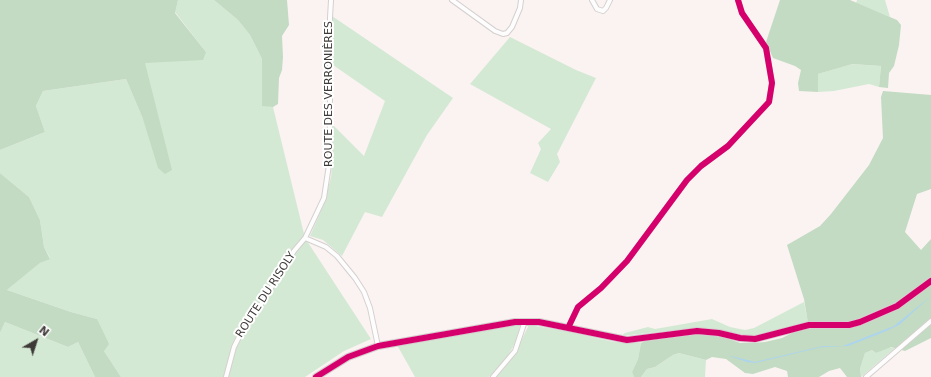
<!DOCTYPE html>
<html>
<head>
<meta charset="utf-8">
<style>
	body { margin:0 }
	#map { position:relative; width:931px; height:377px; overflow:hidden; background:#faf3f2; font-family:"DejaVu Sans",sans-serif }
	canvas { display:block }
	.north { position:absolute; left:16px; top:321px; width:40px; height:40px; -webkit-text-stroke:3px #fff; paint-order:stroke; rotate:39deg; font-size:11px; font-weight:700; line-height:16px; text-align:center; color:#3e3a38 }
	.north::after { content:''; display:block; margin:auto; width:14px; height:18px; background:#3e3a38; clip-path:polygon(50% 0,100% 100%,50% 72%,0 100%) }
</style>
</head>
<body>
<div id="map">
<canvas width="931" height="377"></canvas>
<div class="north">N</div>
</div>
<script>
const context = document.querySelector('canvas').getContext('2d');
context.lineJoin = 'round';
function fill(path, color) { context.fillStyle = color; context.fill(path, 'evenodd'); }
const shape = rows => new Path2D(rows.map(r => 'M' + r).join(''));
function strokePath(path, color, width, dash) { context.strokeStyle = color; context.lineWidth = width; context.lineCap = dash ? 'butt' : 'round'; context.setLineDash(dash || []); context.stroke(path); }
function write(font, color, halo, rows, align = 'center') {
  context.font = font + ' "DejaVu Sans",sans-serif'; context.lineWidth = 4; context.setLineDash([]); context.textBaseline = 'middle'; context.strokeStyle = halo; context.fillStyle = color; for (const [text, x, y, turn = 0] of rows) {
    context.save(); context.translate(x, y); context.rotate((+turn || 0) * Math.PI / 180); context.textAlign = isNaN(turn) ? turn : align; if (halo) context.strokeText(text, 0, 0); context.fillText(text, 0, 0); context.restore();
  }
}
const green = shape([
	[178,0,214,0,238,20,250,35,262,59,262,105,273,107,305,238,371,339,344,351,305,377,121,377,104,351,97,319,71,312,7,290,40,263,50,258,44,247,40,220,29,197,0,173,0,150,45,132,36,106,43,91,126,79,143,119,145,62,206,52,175,12],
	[857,0,885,0,890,17,856,3],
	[332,16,453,98,427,135,382,217,365,212,342,256,323,240,310,236,324,204,331,177,333,155,332,124,364,156,385,101,333,65],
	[510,37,576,70,596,78,557,154,560,162,548,182,530,173,541,149,538,143,551,129,470,84],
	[851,64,881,66,879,87,869,84,834,91,818,92,818,74],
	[804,302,808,322,765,335,752,336,711,329,693,328,621,336,625,333,648,327,655,329,712,319,730,327,745,330,754,328],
	[5,322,68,347,78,342,95,377,0,377,0,333],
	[529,325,565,331,614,342,641,343,638,359,632,372,634,377,496,377,511,360],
	[510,326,520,326,517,340,503,364,489,377,415,377,397,345],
	[888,347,895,348,861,377,860,369,865,353,872,350,876,353],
	[679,353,706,360,705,377,641,377,647,369,655,367,673,355]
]);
const forest = shape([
	[0,0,178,0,175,13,206,52,203,60,145,63,172,170,165,174,158,168,143,119,126,79,43,91,36,106,45,132,0,150],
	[214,0,287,0,289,25,282,36,283,57,282,70,279,78,278,104,273,107,262,106,262,59,250,35,238,20],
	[780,0,850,0,897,20,901,25,899,45,894,66,889,73,888,88,879,87,881,66,852,64,818,74,818,92,799,91,798,83,801,70,795,66,773,58,766,42],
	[883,91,931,95,931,189,917,194,905,232,921,250,931,239,931,338,905,351,891,347,876,353,872,350,865,353,860,369,861,377,847,377,840,368,829,371,819,377,788,377,787,371,775,367,753,374,745,373,726,359,712,357,706,360,679,353,673,355,655,367,647,369,641,377,634,377,632,372,638,359,641,343,648,340,694,334,718,335,740,343,752,343,765,342,782,338,800,329,809,329,804,299,787,245,820,226,831,214,869,165,883,138,881,97],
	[0,173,29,197,40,220,44,247,50,259,40,263,7,290,71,312,97,319,109,344,104,351,121,377,95,377,78,342,68,347,5,322,0,333]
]);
const water = shape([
	[931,296,899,325,884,332,848,346,822,347,755,363,747,362,727,355,693,353,727,355,755,362,823,346,843,346,894,326]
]);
const minor = shape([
	[452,0,495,31,503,34,507,33,512,27,520,8,521,0],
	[592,0,597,9,603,11,606,8,610,0],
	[305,238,326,247,337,256,355,278,364,292,370,308,378,346],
	[568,328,578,307,601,288,627,261,687,180,701,166,728,146,769,102,772,83,766,48,742,13,738,0],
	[226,377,234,347,239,337,258,309,294,251,305,238,324,198,330,158,330,18,331,0],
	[493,377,515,351,525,321],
	[866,377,931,321]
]);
const tertiary = shape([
	[316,377,348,357,378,346,515,322,539,322,627,340,697,331,719,333,740,338,755,339,809,325,849,325,860,322,897,306,931,281]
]);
const cycleway = shape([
	[568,328,578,307,601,288,627,261,687,180,701,166,728,146,769,102,772,83,766,48,742,13,738,0],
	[316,377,348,357,378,346,515,322,539,322,627,340,697,331,719,333,740,338,755,339,809,325,849,325,860,322,897,306,931,281]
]);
const streetNames = [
	["ROUTE DES VERRONIÈRES",329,94,-90],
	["ROUTE DU RISOLY",266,295,-57]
];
fill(green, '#d4e9d3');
fill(forest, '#c2dbc2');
fill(water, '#acd4f0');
strokePath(minor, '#d5d0cf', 6);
strokePath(tertiary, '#d5d0cf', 8);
strokePath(minor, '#fefdfd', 4);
strokePath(tertiary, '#fefdfd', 5.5);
strokePath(cycleway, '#d6006c', 6);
write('11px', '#3e3a38', '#fff', streetNames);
</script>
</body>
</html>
